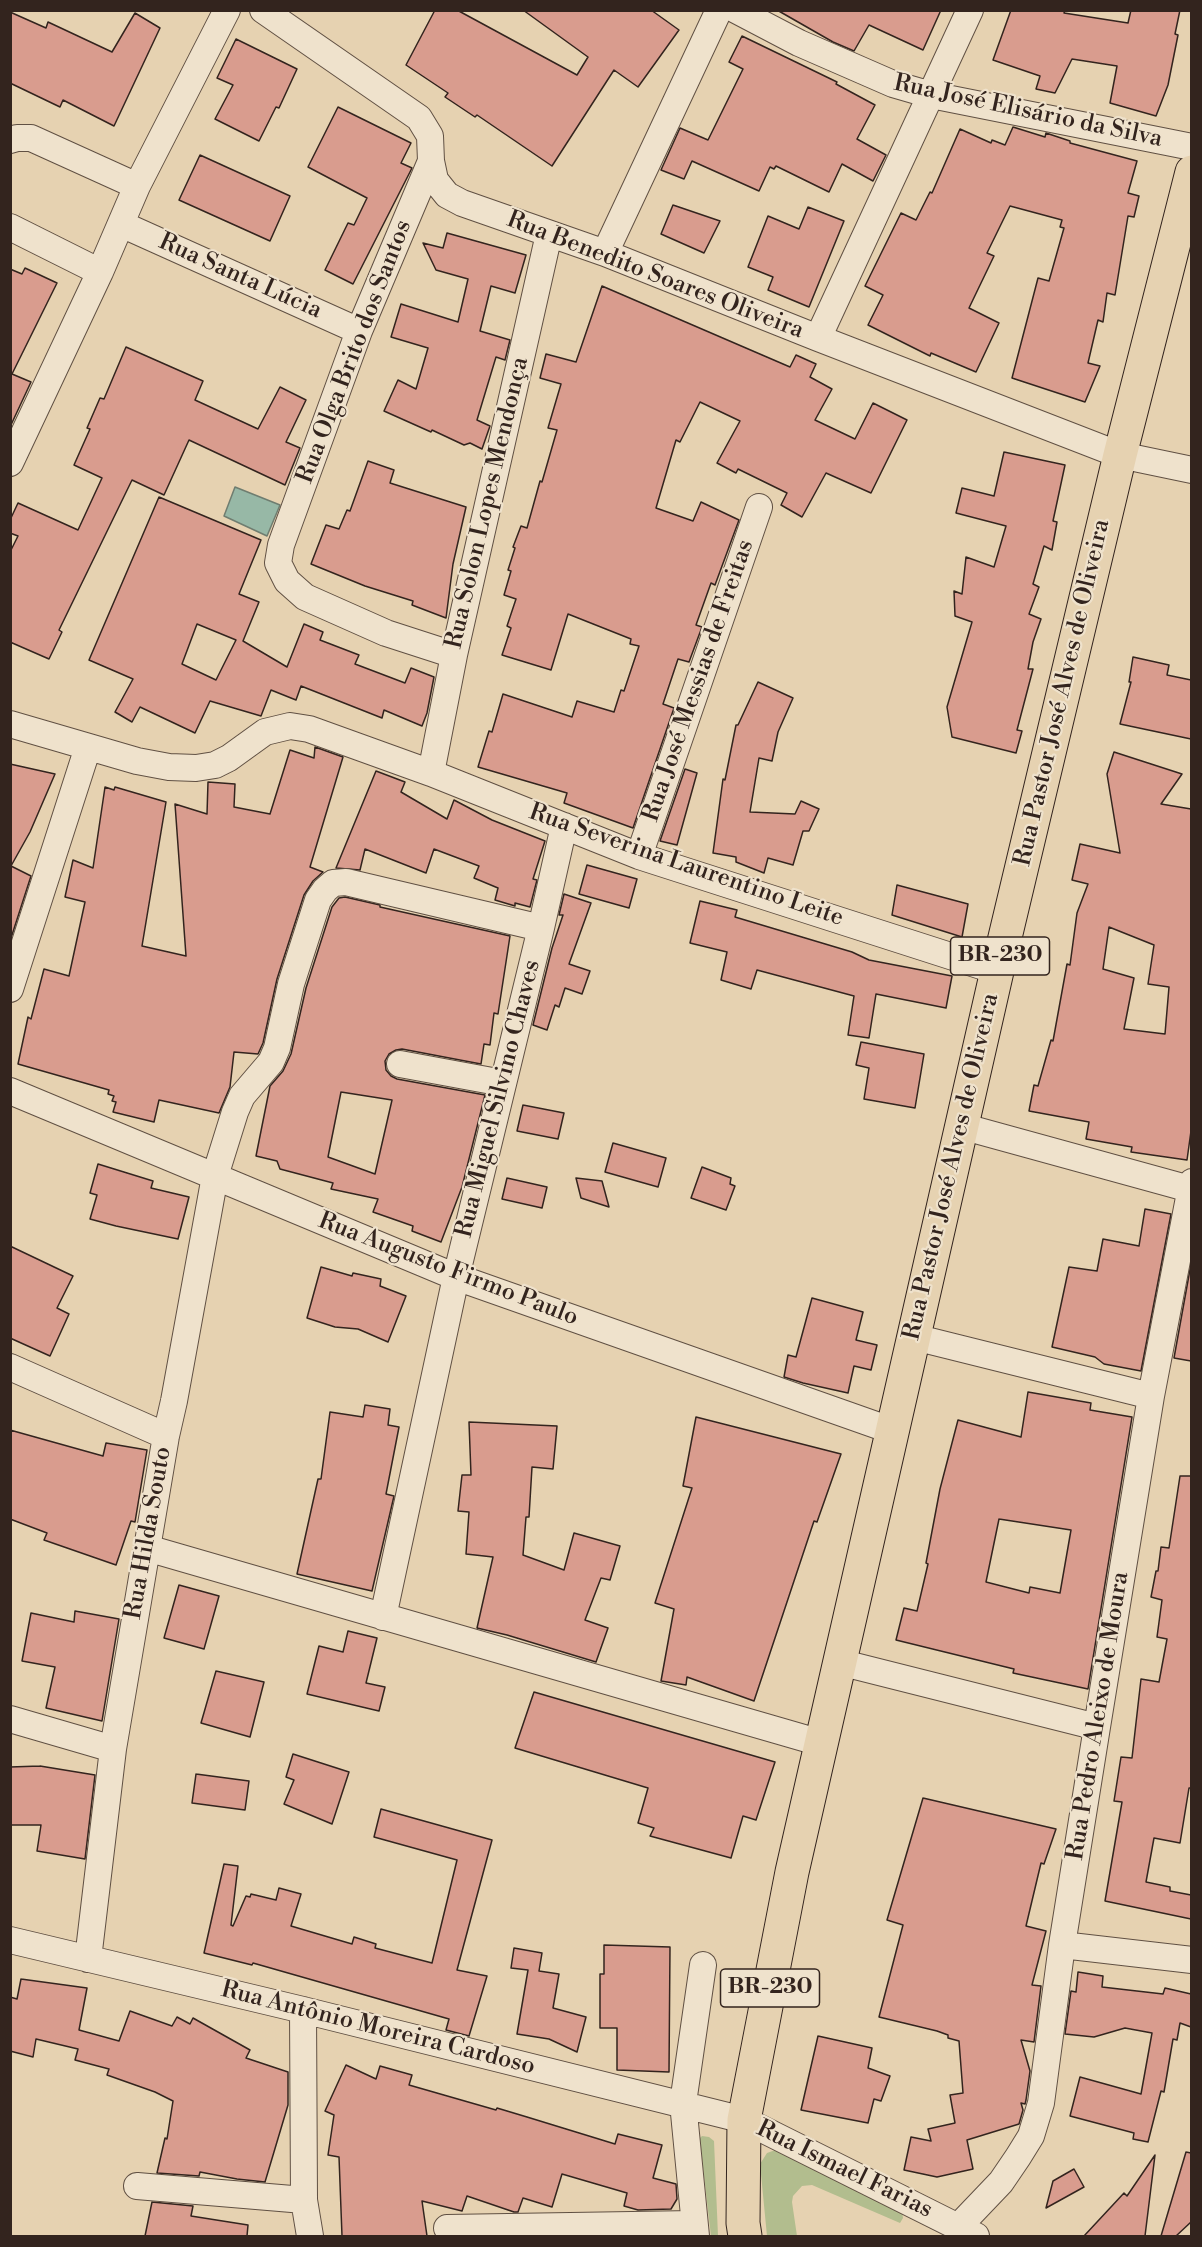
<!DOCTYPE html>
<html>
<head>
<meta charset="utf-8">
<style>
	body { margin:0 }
	#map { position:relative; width:1202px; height:2247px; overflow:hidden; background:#e6d2b1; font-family:"Libre Bodoni",serif }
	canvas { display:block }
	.frame { position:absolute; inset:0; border:12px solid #33241e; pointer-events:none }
</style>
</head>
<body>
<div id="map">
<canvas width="1202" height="2247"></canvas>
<div class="frame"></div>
</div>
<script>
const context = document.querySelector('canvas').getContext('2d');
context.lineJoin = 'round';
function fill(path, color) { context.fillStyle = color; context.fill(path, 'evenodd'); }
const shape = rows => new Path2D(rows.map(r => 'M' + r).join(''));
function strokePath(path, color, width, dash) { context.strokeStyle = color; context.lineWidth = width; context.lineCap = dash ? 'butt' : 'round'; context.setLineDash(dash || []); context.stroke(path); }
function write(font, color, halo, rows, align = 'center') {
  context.font = font + ' "Libre Bodoni",serif'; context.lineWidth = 4.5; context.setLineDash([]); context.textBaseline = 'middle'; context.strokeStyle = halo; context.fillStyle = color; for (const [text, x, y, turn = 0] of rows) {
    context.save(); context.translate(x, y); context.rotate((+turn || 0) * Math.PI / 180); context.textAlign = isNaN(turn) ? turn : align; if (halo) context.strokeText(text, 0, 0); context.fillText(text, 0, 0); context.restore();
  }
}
const green = shape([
	[702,2136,709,2137,714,2141,718,2236,711,2236,702,2159,698,2149,697,2141],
	[784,2147,902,2211,903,2218,900,2223,812,2185,802,2186,793,2196,792,2202,797,2236,767,2236,760,2164,767,2153]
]);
const water = shape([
	[235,487,280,505,267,536,224,516,235,487]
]);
const building = shape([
	[435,10,457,10,577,75,588,57,523,10,651,10,679,30,638,87,614,70,552,166,477,115,475,117,445,97,448,93,406,65,435,10],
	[777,10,941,10,923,50,869,25,854,51,833,42,777,10],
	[1011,10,1065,10,1064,13,1128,23,1131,10,1180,10,1175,34,1178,35,1168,85,1156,116,1110,103,1117,66,1072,59,1055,93,1036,89,1040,76,993,60,1011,10],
	[10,12,46,28,48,22,112,52,135,13,160,28,114,126,63,100,60,107,10,83,10,12],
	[742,36,837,82,836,84,875,105,857,139,886,155,873,181,842,164,829,192,776,166,774,169,770,167,759,191,692,161,684,179,661,170,680,128,708,140,743,69,729,62,742,36],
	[236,39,297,69,279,108,276,107,259,141,215,119,233,85,217,78,236,39],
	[338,107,411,143,401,163,412,168,353,284,325,270,348,223,354,225,367,198,308,167,338,107],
	[1013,127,1045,137,1046,133,1070,141,1070,143,1137,161,1128,193,1139,196,1134,217,1128,216,1115,295,1107,293,1103,322,1098,320,1088,363,1100,366,1085,402,1012,378,1038,278,1049,281,1064,228,1060,227,1062,220,1010,206,987,253,994,256,969,308,999,323,976,372,931,353,930,356,868,325,883,295,865,286,901,213,916,220,930,192,932,193,960,129,991,143,992,140,1005,145,1013,127],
	[200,155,290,196,270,241,179,200,200,155],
	[673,205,720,221,704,253,661,234,673,205],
	[808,207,844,221,809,307,768,290,773,277,748,267,768,216,799,229,808,207],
	[447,233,526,255,515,293,491,286,480,331,510,340,505,360,496,357,477,420,490,426,482,449,470,443,464,445,432,430,431,432,384,411,398,380,416,389,428,348,391,337,401,304,458,322,468,279,436,270,423,243,443,248,447,233],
	[25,268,57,283,12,374,31,382,10,427,10,269,22,274,25,268],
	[602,286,790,367,796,355,816,364,810,377,832,389,815,420,855,439,873,403,907,420,871,493,826,473,802,517,781,505,787,493,738,469,736,473,717,463,740,421,700,402,680,442,676,440,656,508,693,521,701,502,739,520,715,585,711,583,696,625,702,627,689,662,678,659,663,704,674,708,633,828,564,803,567,793,478,767,489,731,492,732,503,694,572,717,577,701,614,712,621,690,624,691,639,646,630,644,631,639,568,614,551,670,502,655,511,628,507,626,516,599,504,595,511,571,508,570,515,548,513,547,521,526,527,528,540,481,542,482,557,430,548,428,561,384,540,378,546,354,576,362,602,286],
	[126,347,203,381,195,400,258,429,280,387,306,400,286,442,300,448,285,485,189,440,164,495,132,480,59,630,62,632,49,659,10,642,10,552,18,536,10,533,10,520,18,503,78,530,102,478,74,465,90,429,87,428,100,398,104,399,126,347],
	[1004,452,1065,465,1053,521,1057,522,1052,550,1044,546,1033,584,1039,587,1029,614,1041,619,1033,642,1028,669,1033,669,1017,730,1022,731,1016,753,952,737,947,707,972,622,955,616,954,591,962,594,966,557,994,567,1006,526,956,513,962,488,994,496,1004,452],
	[368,461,394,470,390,483,466,507,453,564,446,618,412,605,413,601,365,586,311,564,326,525,339,529,347,510,350,511,368,461],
	[159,497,261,540,239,594,259,602,243,641,287,667,304,624,323,632,320,640,359,655,355,664,405,683,411,668,434,677,427,713,422,726,384,710,382,718,301,686,296,700,271,690,261,716,210,701,195,733,140,707,132,722,115,712,133,679,89,660,159,497],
	[197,624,236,640,216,680,182,664,197,624],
	[1133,657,1169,665,1167,675,1191,680,1191,739,1120,724,1131,682,1129,682,1133,657],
	[758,682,793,698,778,732,772,761,759,758,750,812,795,814,801,801,819,809,809,831,803,831,793,865,768,858,764,873,736,862,736,857,713,853,723,779,725,780,736,725,738,725,758,682],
	[315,747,343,757,310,867,323,872,313,881,304,895,277,979,263,1043,258,1054,234,1052,230,1087,219,1113,159,1100,154,1122,113,1112,116,1102,112,1101,114,1096,108,1094,109,1090,18,1064,28,1017,31,1019,44,969,69,976,85,902,65,897,73,860,93,868,105,787,114,790,115,787,166,802,142,946,186,956,175,804,207,814,208,782,235,784,234,807,270,814,290,750,314,758,315,747],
	[1114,752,1182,774,1161,804,1191,809,1191,1131,1187,1160,1131,1152,1132,1147,1086,1139,1089,1122,1029,1111,1034,1085,1038,1086,1051,1040,1053,1041,1067,964,1070,965,1077,913,1088,884,1072,880,1080,844,1120,853,1107,774,1114,752],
	[1109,927,1154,945,1148,984,1169,987,1165,1034,1124,1029,1134,978,1103,969,1109,927],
	[10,764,55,774,30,832,11,866,31,876,11,938,10,764],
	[685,769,697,773,677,845,660,841,685,769],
	[376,771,405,782,401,792,447,819,454,800,492,820,545,841,533,879,537,880,530,907,515,903,515,906,495,900,498,888,474,878,479,866,434,849,426,873,365,849,360,870,336,868,376,771],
	[587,865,637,879,629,908,579,894,587,865],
	[897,885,968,904,962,937,892,915,897,885],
	[564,894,591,903,569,964,590,971,582,994,565,988,559,1007,555,1005,547,1030,533,1025,552,948,563,915,559,915,564,894],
	[345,897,380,905,380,907,510,936,498,1014,494,1013,490,1045,484,1044,481,1064,402,1049,396,1050,389,1054,385,1061,386,1070,391,1076,397,1079,485,1095,462,1187,441,1242,412,1231,413,1226,373,1212,378,1199,331,1189,333,1183,280,1169,277,1161,256,1156,270,1086,283,1071,291,1054,306,988,332,907,339,898,345,897],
	[341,1092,392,1100,375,1174,328,1157,341,1092],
	[700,901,737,910,735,917,852,952,869,960,952,976,946,1008,876,994,869,1038,848,1035,854,996,757,970,751,989,721,980,727,952,690,943,700,901],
	[861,1042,924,1054,915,1108,864,1099,869,1068,856,1065,861,1042],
	[523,1105,564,1113,558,1139,517,1131,523,1105],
	[613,1143,666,1158,658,1187,605,1172,613,1143],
	[98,1164,153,1181,151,1188,189,1197,178,1239,116,1226,90,1219,97,1195,90,1193,98,1164],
	[702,1167,731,1178,730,1184,735,1186,726,1210,691,1198,702,1167],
	[507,1178,547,1187,542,1208,502,1199,507,1178],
	[576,1178,602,1181,609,1207,581,1198,576,1178],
	[1145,1209,1171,1214,1141,1371,1104,1364,1095,1357,1052,1347,1069,1267,1097,1271,1103,1239,1139,1246,1145,1209],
	[10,1246,73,1276,57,1308,69,1314,50,1356,10,1338,10,1246],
	[1191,1264,1191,1361,1174,1358,1191,1264],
	[321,1267,352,1276,353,1273,381,1279,380,1286,406,1296,388,1342,358,1329,335,1327,307,1318,321,1267],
	[812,1298,863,1312,856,1340,877,1345,871,1370,854,1366,848,1393,803,1383,784,1377,788,1355,796,1357,812,1298],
	[1028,1392,1091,1403,1090,1410,1132,1417,1088,1689,1013,1673,1014,1669,896,1640,904,1608,917,1611,928,1564,926,1563,940,1489,958,1420,1021,1437,1028,1392],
	[999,1519,1071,1530,1060,1593,1030,1587,1029,1593,986,1582,999,1519],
	[365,1405,390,1409,388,1425,399,1427,386,1494,394,1496,372,1591,297,1574,318,1479,321,1479,330,1412,363,1417,365,1405],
	[696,1417,841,1454,817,1522,814,1521,754,1701,687,1677,686,1685,661,1681,674,1609,655,1603,692,1488,683,1486,696,1417],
	[469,1422,557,1426,553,1469,532,1467,529,1517,526,1517,523,1555,564,1570,574,1533,620,1546,610,1580,601,1578,585,1620,608,1628,596,1662,507,1635,477,1628,493,1557,466,1554,469,1512,458,1511,462,1475,471,1475,469,1422],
	[10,1430,103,1456,106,1443,147,1450,135,1522,131,1521,116,1565,44,1540,47,1533,10,1519,10,1430],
	[1180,1476,1191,1476,1191,1788,1189,1788,1180,1843,1154,1838,1146,1882,1170,1887,1170,1891,1191,1895,1191,1919,1105,1901,1122,1802,1114,1801,1121,1757,1132,1758,1141,1679,1159,1682,1167,1639,1157,1637,1162,1600,1151,1597,1156,1571,1158,1571,1161,1547,1169,1548,1180,1476],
	[179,1585,219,1596,204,1649,164,1638,179,1585],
	[75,1611,119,1619,102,1721,46,1708,55,1667,22,1661,31,1613,74,1622,75,1611],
	[348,1631,377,1638,366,1683,385,1687,379,1711,307,1694,319,1646,343,1652,348,1631],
	[216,1671,264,1682,250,1737,201,1723,216,1671],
	[534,1692,775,1762,756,1820,743,1816,731,1858,650,1836,654,1828,638,1823,648,1788,515,1748,534,1692],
	[293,1754,349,1772,332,1824,284,1804,294,1780,286,1777,293,1754],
	[40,1766,95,1775,85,1859,37,1851,41,1825,10,1825,10,1767,40,1766],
	[196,1774,249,1781,245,1810,192,1803,196,1774],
	[923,1798,1056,1829,1044,1864,1041,1863,1026,1926,1046,1931,1032,1985,1041,1986,1034,2042,1021,2040,1030,2071,1026,2100,1025,2104,1021,2103,1023,2110,1019,2124,967,2140,973,2169,937,2177,904,2170,911,2137,931,2141,928,2129,955,2123,950,2095,963,2093,959,2041,948,2038,948,2035,937,2031,879,2017,903,1925,887,1920,923,1798],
	[381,1809,492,1840,457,1970,487,1976,469,2036,446,2030,449,2019,253,1963,252,1965,204,1953,224,1864,238,1866,231,1925,233,1926,246,1896,250,1897,251,1894,276,1900,279,1888,301,1894,291,1926,352,1944,354,1937,376,1944,375,1948,432,1963,457,1860,374,1837,381,1809],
	[604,1945,670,1947,669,2072,617,2070,617,2028,600,2028,600,1974,604,1974,604,1945],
	[514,1948,542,1953,539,1971,559,1974,553,2008,586,2017,577,2052,549,2039,517,2034,528,1970,511,1968,514,1948],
	[1078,1972,1103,1976,1102,1987,1163,1994,1165,1988,1191,1994,1191,2027,1180,2023,1177,2040,1173,2039,1164,2092,1161,2091,1148,2142,1133,2139,1134,2133,1070,2116,1080,2077,1141,2094,1152,2033,1125,2028,1094,2037,1065,2034,1071,1991,1076,1992,1078,1972],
	[21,1979,87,1988,79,2030,119,2041,130,2011,172,2026,177,2017,190,2024,193,2018,250,2050,246,2058,288,2072,288,2105,265,2182,237,2179,200,2172,199,2176,157,2173,165,2138,167,2139,173,2101,155,2092,107,2075,109,2069,75,2060,78,2049,36,2039,33,2057,10,2051,10,1997,17,1999,21,1979],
	[818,2036,872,2048,868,2068,890,2076,881,2101,874,2099,868,2123,801,2110,818,2036],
	[346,2065,376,2079,380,2066,412,2075,409,2085,496,2110,497,2108,527,2117,615,2144,618,2134,662,2145,653,2178,676,2184,677,2199,671,2209,638,2210,624,2206,627,2193,562,2174,552,2207,523,2198,518,2212,514,2212,467,2196,462,2211,422,2201,427,2236,342,2236,339,2157,328,2155,334,2115,325,2111,346,2065],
	[1186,2152,1191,2153,1191,2222,1176,2236,1161,2236,1186,2152],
	[1155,2155,1145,2236,1084,2236,1124,2193,1127,2196,1155,2155],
	[1074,2169,1084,2187,1046,2208,1053,2181,1074,2169],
	[152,2202,193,2206,191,2216,248,2225,247,2236,145,2236,152,2202]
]);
const street = shape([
	[263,10,419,118,430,136,431,161,435,180,447,195,462,203,605,253,818,338,1120,455,1192,470],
	[736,10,799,43,893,84,931,95,1192,147],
	[10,140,17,138,31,138,137,186],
	[431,161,359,331,281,545,278,563,287,581,305,597,386,633,454,655],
	[121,224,359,331],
	[10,227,100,272],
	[605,253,719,10],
	[818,338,970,10],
	[10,463,100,272,137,186,227,10],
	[10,724,137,761,169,767,196,768,215,765,229,758,265,732,290,726,309,729,431,773,639,856,997,971],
	[431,773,454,655,549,234],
	[639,856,759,507],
	[10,989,88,747],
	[400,1064,503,1083],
	[10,1091,456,1277,893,1431],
	[961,1126,1190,1189],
	[914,1337,1151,1396],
	[10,1367,166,1436],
	[147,1548,821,1743],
	[383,1617,456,1277,541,928,564,826],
	[839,1662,1097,1727],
	[10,1719,113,1749],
	[10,1940,303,2010,744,2120,976,2236],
	[1062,1945,1192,1960],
	[88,1959,113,1749,166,1436,174,1401,215,1176,235,1112,242,1096,271,1062,277,1048,291,984,318,900,325,890,333,883,346,882,541,928],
	[303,2010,304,2200,310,2236],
	[137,2186,304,2200],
	[959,2226,1001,2182,1018,2157,1031,2136,1041,2103,1062,1945,1097,1727,1151,1396,1192,1182],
	[447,2228,694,2224],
	[696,2236,683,2103,703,1965]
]);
const primary = shape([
	[745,2236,743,2223,744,2120,792,1872,997,971,1120,455,1192,172]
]);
const shields = [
	[1000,956,99],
	[770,1988,99]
];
const shieldNames = [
	["BR-230",1000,956],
	["BR-230",770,1988]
];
const streetNames = [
	["Rua José Elisário da Silva",1028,112,12],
	["Rua Benedito Soares Oliveira",655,276,21],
	["Rua Santa Lúcia",240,277,24],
	["Rua Olga Brito dos Santos",355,352,-69],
	["Rua Solon Lopes Mendonça",488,503,-77],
	["Rua José Messias de Freitas",699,681,-71],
	["Rua Pastor José Alves de Oliveira",1063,693,-77],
	["Rua Severina Laurentino Leite",686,866,19],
	["Rua Miguel Silvino Chaves",499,1099,-76],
	["Rua Pastor José Alves de Oliveira",952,1167,-77],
	["Rua Augusto Firmo Paulo",448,1270,21],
	["Rua Hilda Souto",149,1533,-80],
	["Rua Pedro Aleixo de Moura",1099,1716,-81],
	["Rua Antônio Moreira Cardoso",378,2029,14],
	["Rua Ismael Farias",844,2170,26]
];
fill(green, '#b2bd8e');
fill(water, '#97b8a6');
strokePath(water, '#6f7d70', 1.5);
fill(building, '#d99c8e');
strokePath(building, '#33241e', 1.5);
strokePath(street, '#605043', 28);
strokePath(primary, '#33241e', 35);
strokePath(street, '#efe2cc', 26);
strokePath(primary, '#e6d2b1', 33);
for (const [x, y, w] of shields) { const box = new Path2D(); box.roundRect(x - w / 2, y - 19, w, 38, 4.5); context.fillStyle = '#efe2cc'; context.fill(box); strokePath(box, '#33241e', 1.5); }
write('bold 22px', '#33241e', null, shieldNames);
write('24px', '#33241e', '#efe2cc', streetNames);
</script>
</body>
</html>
